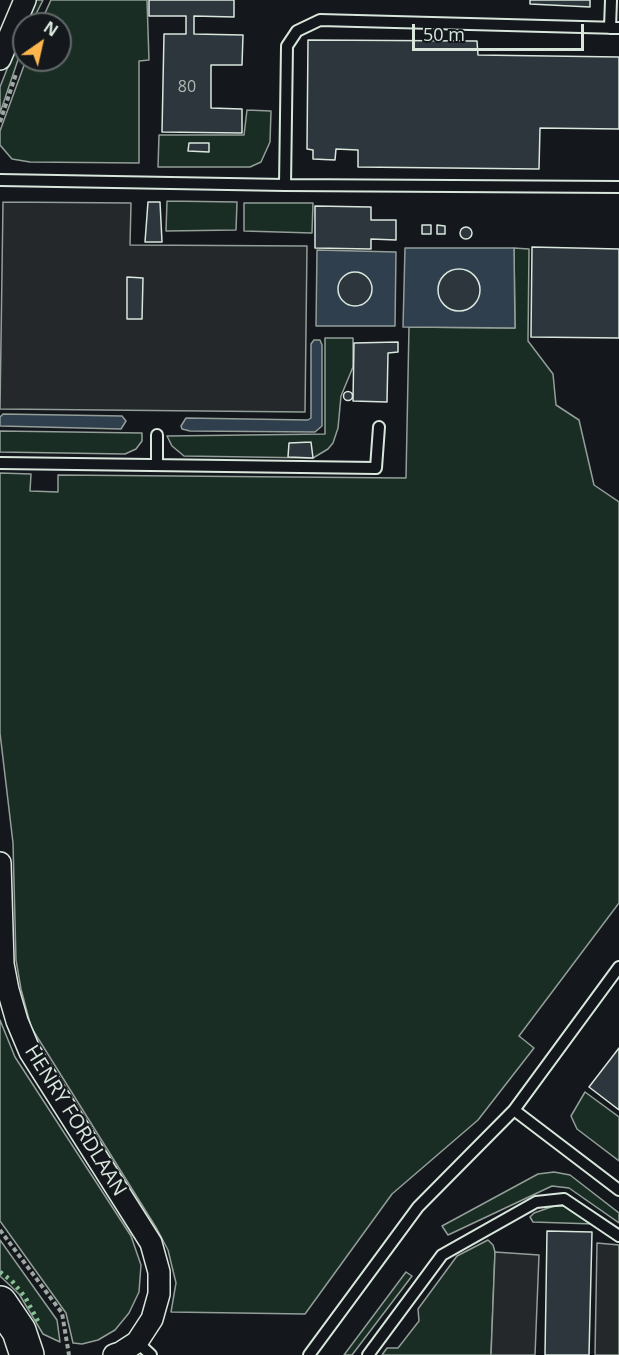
<!DOCTYPE html>
<html>
<head>
<meta charset="utf-8">
<style>
	body { margin:0 }
	#map { position:relative; width:619px; height:1355px; overflow:hidden; background:#14181c; font-family:"Open Sans",sans-serif }
	canvas { display:block }
	.north { position:absolute; left:12px; top:12px; width:60px; height:60px; box-sizing:border-box; background:#14181c; border:2px solid #626a69; border-radius:50%; rotate:34deg; font-size:16px; font-weight:700; line-height:24px; text-align:center; color:#d8e6dc }
	.north::after { content:''; display:block; margin:auto; width:21px; height:27px; background:#ffb74d; clip-path:polygon(50% 0,100% 100%,50% 72%,0 100%) }
	.scale { position:absolute; left:412px; top:24px; width:172px; height:27px; box-sizing:border-box; border:3px solid #d8e6dc; border-top:0; padding-left:8px; font-size:18px; line-height:21px; white-space:nowrap; color:#d8e6dc; -webkit-text-stroke:4px #14181c; paint-order:stroke }
</style>
</head>
<body>
<div id="map">
<canvas width="619" height="1355"></canvas>
<div class="north">N</div>
<div class="scale">50 m</div>
</div>
<script>
const context = document.querySelector('canvas').getContext('2d');
context.lineJoin = 'round';
function fill(path, color) { context.fillStyle = color; context.fill(path, 'evenodd'); }
const shape = rows => new Path2D(rows.map(r => 'M' + r).join(''));
function strokePath(path, color, width, dash) { context.strokeStyle = color; context.lineWidth = width; context.lineCap = dash ? 'butt' : 'round'; context.setLineDash(dash || []); context.stroke(path); }
function write(font, color, halo, rows, align = 'center') {
  context.font = font + ' "Open Sans",sans-serif'; context.lineWidth = 4.5; context.setLineDash([]); context.textBaseline = 'middle'; context.strokeStyle = halo; context.fillStyle = color; for (const [text, x, y, turn = 0] of rows) {
    context.save(); context.translate(x, y); context.rotate((+turn || 0) * Math.PI / 180); context.textAlign = isNaN(turn) ? turn : align; if (halo) context.strokeText(text, 0, 0); context.fillText(text, 0, 0); context.restore();
  }
}
const green = shape([
	[34,0,43,0,31,24,25,24,34,0],
	[51,0,147,0,149,60,139,61,139,163,30,162,12,159,0,145,0,131,26,60,60,60,60,24,40,24,51,0],
	[24,26,24,42,0,113,0,87,24,26],
	[247,110,271,111,270,142,261,162,250,167,158,167,159,135,244,135,247,110],
	[167,201,237,202,236,230,166,231,167,201],
	[244,203,313,203,312,233,244,231,244,203],
	[514,248,529,249,528,341,553,374,556,405,579,420,594,485,619,502,619,903,519,1036,534,1048,478,1120,392,1194,305,1314,171,1312,176,1283,168,1250,157,1229,31,1027,21,989,16,960,13,843,0,733,0,473,31,474,30,491,58,492,58,475,406,478,409,327,515,328,514,248],
	[325,338,353,338,353,367,341,396,338,428,333,443,328,449,313,458,184,456,172,446,167,436,325,434,325,338],
	[0,431,142,433,142,441,136,449,125,454,0,452,0,431],
	[0,1020,15,1057,131,1236,141,1265,139,1292,129,1313,115,1330,98,1340,82,1344,73,1343,66,1313,0,1221,0,1020],
	[585,1092,619,1117,619,1161,577,1129,571,1116,585,1092],
	[554,1172,570,1175,619,1213,619,1223,569,1188,552,1186,448,1235,442,1226,538,1174,554,1172],
	[554,1206,567,1206,594,1224,533,1222,530,1217,534,1213,554,1206],
	[0,1240,57,1320,60,1342,43,1334,19,1294,0,1276,0,1240],
	[488,1240,493,1245,495,1252,491,1355,382,1355,387,1348,398,1348,419,1321,418,1309,457,1256,488,1240],
	[406,1272,412,1276,352,1355,344,1355,406,1272]
]);
const parking = shape([
	[3,202,131,203,130,245,307,246,305,412,0,409,3,202],
	[597,1243,619,1245,619,1355,595,1355,597,1243],
	[495,1252,539,1255,535,1355,491,1355,495,1252]
]);
const water = shape([
	[405,248,514,248,515,328,403,327,405,248],
	[317,250,396,252,395,326,316,326,317,250],
	[314,340,320,340,322,345,322,426,315,432,190,431,182,429,181,426,186,418,308,420,311,418,311,344,314,340],
	[3,414,122,416,126,421,121,429,0,426,0,417,3,414]
]);
const building = shape([
	[149,0,234,0,234,17,194,16,194,34,243,35,242,65,211,65,211,108,242,109,242,133,162,132,164,34,186,34,186,16,149,16,149,0],
	[530,0,590,0,590,7,530,4,530,0],
	[308,40,477,41,478,55,619,57,619,129,540,128,539,169,358,167,358,150,336,149,335,160,313,159,313,150,307,149,308,40],
	[189,143,209,143,209,152,188,151,189,143],
	[148,202,160,202,162,242,145,242,148,202],
	[315,206,371,207,371,220,396,220,396,240,371,239,371,249,315,248,315,206],
	[422,225,431,225,431,234,422,234,422,225],
	[437,225,445,226,445,234,437,234,437,225],
	'460 233a6 6 0 1 1 12 0a6 6 0 1 1-12 0Z',
	[532,247,619,249,619,338,531,337,532,247],
	'438 290a21 21 0 1 1 42 0a21 21 0 1 1-42 0Z',
	'338 289a17 17 0 1 1 34 0a17 17 0 1 1-34 0Z',
	[127,277,143,278,142,319,127,319,127,277],
	[398,342,398,352,388,353,387,402,353,401,354,343,398,342],
	'343.5 396a4.5 4.5 0 1 1 9 0a4.5 4.5 0 1 1-9 0Z',
	[311,442,313,458,288,457,289,443,311,442],
	[619,1048,619,1110,589,1087,619,1048],
	[547,1231,592,1232,589,1355,545,1355,547,1231]
]);
const path = shape([
	[0,122,16,74],
	[0,1230,62,1313,69,1355]
]);
const service = shape([
	[610,28,611,0],
	[0,180,285,185,287,46,297,31,320,20,619,28],
	[285,185,619,187],
	[157,435,157,465],
	[0,463,376,468,379,427],
	[514,1110,619,1190],
	[137,1342,151,1355],
	[309,1355,418,1207,514,1110,619,967],
	[368,1355,442,1255,536,1202,564,1199,619,1236]
]);
const minor = shape([
	[0,59,25,0],
	[0,863,3,964,8,990,17,1021,30,1052,151,1243,159,1272,159,1294,152,1319,137,1342,120,1353,114,1355]
]);
const primary = shape([
	[0,1303,19,1331,27,1355]
]);
const hedge = shape([
	[0,1272,12,1281,25,1297,39,1323]
]);
const numberNames = [
	["80",187,87]
];
const streetNames = [
	["HENRY FORDLAAN",75,1121,58]
];
fill(green, '#1a2d24');
strokePath(green, '#939e99', 1.5);
fill(parking, '#24282b');
strokePath(parking, '#939e99', 1.5);
fill(water, '#2f3f4d');
strokePath(water, '#939e99', 1.5);
fill(building, '#2c363c');
strokePath(building, '#d8e6dc', 1.5);
strokePath(service, '#d8e6dc', 14);
strokePath(minor, '#d8e6dc', 24);
strokePath(primary, '#d8e6dc', 36);
strokePath(path, '#9da8a2', 4, [4.5, 3]);
strokePath(service, '#14181c', 10);
strokePath(minor, '#14181c', 21);
strokePath(primary, '#14181c', 33);
strokePath(hedge, '#8ac095', 4.5, [3, 4.5]);
write('16px', '#adbab4', null, numberNames);
write('20px', '#d8e6dc', '#14181c', streetNames);
</script>
</body>
</html>
